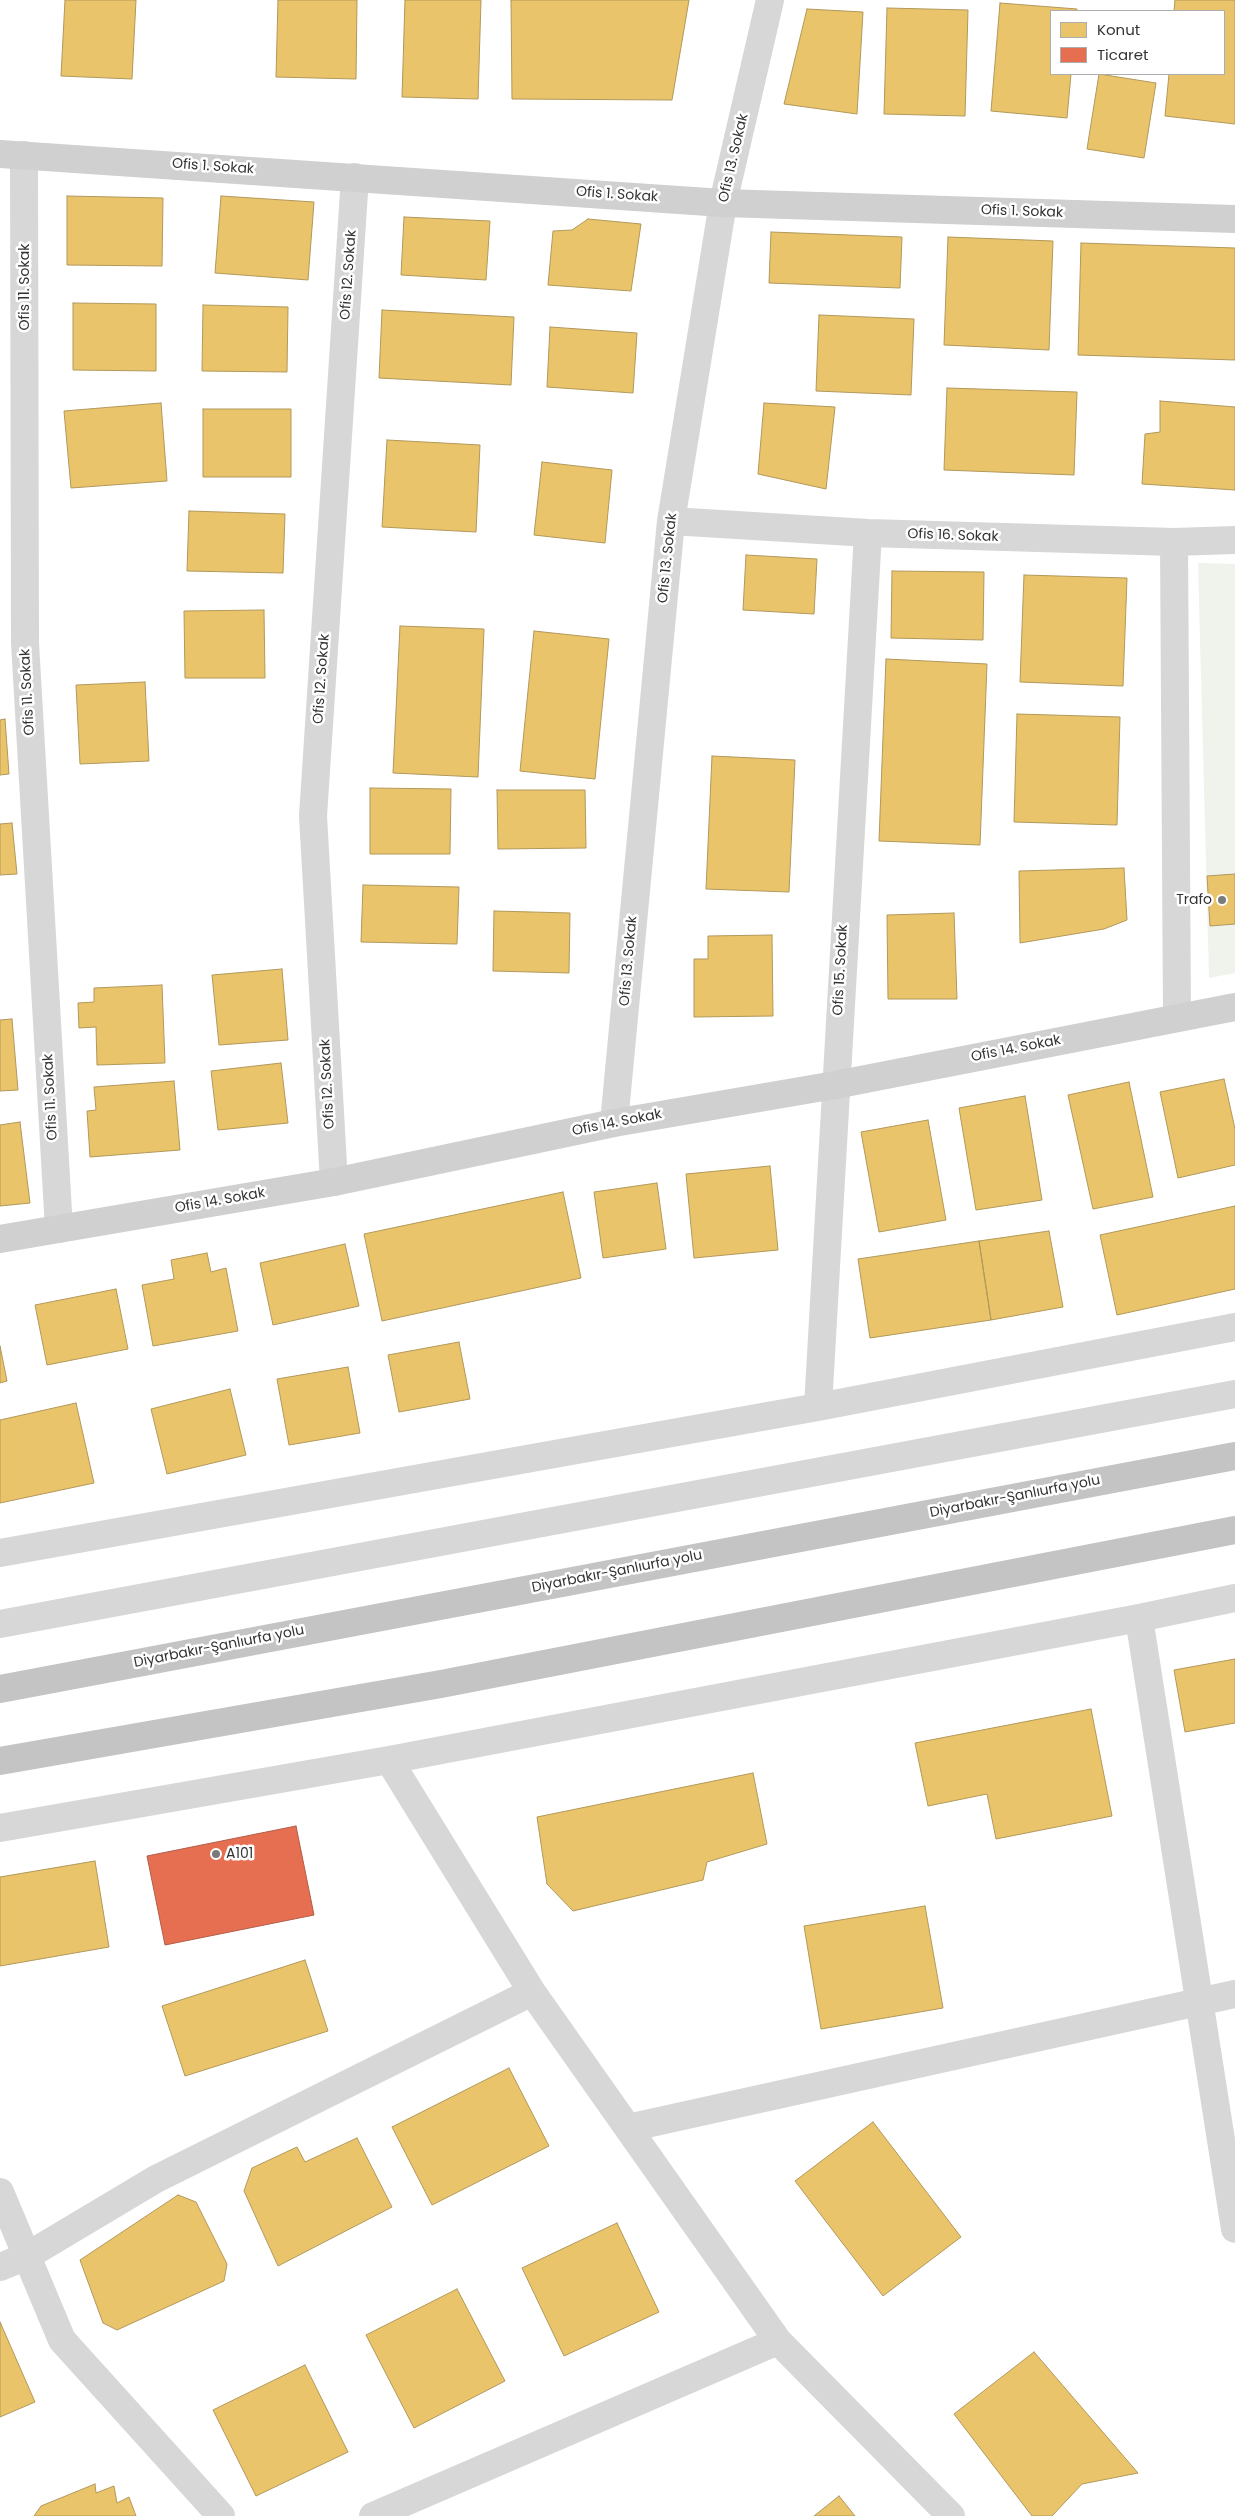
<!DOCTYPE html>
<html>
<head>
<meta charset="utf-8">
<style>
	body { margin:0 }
	#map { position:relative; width:1235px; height:2516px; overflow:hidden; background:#fff; font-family:Poppins,sans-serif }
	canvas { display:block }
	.legend { position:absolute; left:1050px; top:10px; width:175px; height:65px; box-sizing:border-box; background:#fff; border:1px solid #adadad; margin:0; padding:6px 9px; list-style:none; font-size:15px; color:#333 }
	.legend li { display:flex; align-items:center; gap:10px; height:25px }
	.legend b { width:25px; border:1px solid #adadad }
</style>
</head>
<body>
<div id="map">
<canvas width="1235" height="2516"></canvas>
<ul class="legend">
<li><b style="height:14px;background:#e9c46a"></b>Konut</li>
<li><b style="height:14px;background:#e76f51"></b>Ticaret</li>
</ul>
</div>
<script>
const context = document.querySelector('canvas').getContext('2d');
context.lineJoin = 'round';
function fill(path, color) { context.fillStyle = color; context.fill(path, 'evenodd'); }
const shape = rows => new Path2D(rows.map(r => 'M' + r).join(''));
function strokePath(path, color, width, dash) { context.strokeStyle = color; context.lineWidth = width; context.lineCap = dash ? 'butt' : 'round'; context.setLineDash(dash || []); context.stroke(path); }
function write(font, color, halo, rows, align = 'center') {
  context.font = font + ' Poppins,sans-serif'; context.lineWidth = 5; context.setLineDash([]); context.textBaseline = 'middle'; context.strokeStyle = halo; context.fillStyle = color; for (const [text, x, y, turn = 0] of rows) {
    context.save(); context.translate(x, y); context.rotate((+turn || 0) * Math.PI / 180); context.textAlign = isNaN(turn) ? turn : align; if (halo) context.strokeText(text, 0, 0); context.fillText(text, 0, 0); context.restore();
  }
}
const green = shape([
	[1198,563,1235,564,1235,973,1209,978]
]);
const homes = shape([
	[65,0,136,0,132,79,61,76,65,0],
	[278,0,357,0,356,79,276,77,278,0],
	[405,0,481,0,478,99,402,97,405,0],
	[511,0,689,0,672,100,512,99,511,0],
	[1175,0,1235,0,1235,124,1165,116,1169,74,1224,74,1224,11,1174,11,1175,0],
	[1000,3,1077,9,1077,11,1051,11,1051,74,1071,74,1067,118,991,111,1000,3],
	[887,8,968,10,965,116,884,114,887,8],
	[807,9,863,12,857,114,784,104,807,9],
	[1099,74,1156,83,1144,158,1087,149,1099,74],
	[67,196,163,198,162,266,67,265,67,196],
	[221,196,314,202,308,280,215,273,221,196],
	[404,217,490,221,486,280,401,275,404,217],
	[588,219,641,224,631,291,548,285,553,231,572,230,588,219],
	[771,232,902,237,900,288,769,283,771,232],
	[948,237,1053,241,1049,350,944,345,948,237],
	[1081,243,1235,248,1235,360,1078,355,1081,243],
	[73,303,156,304,156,371,73,370,73,303],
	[203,305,288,307,287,372,202,371,203,305],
	[382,310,514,317,511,385,379,378,382,310],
	[819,315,914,319,911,395,816,391,819,315],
	[550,327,637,333,633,393,547,387,550,327],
	[947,388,1077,392,1074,475,944,470,947,388],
	[1160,401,1235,407,1235,490,1142,484,1145,434,1160,432,1160,401],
	[161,403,167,481,71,488,64,411,161,403],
	[764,403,835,407,826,489,758,474,764,403],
	[203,409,291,409,291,477,203,477,203,409],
	[387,440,480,445,476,532,382,527,387,440],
	[542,462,612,470,605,543,534,535,542,462],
	[189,511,285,514,283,573,187,571,189,511],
	[746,555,817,559,814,614,743,610,746,555],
	[892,571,984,572,983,640,891,638,892,571],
	[1024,575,1127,578,1123,686,1020,682,1024,575],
	[264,610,265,678,185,678,184,611,264,610],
	[400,626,484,629,478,777,393,773,400,626],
	[534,631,609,639,595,779,520,771,534,631],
	[886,659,987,664,980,845,879,841,886,659],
	[145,682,149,761,80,764,76,685,145,682],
	[1017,714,1120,717,1117,825,1014,822,1017,714],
	[5,719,9,774,0,775,0,720,5,719],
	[712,756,795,760,789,892,706,889,712,756],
	[370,788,451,789,450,854,370,854,370,788],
	[497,790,585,790,586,848,498,849,497,790],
	[12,823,17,874,0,875,0,824,12,823],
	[1124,868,1127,920,1104,929,1020,943,1019,871,1124,868],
	[1235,874,1235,924,1210,926,1207,876,1235,874],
	[363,885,459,887,457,944,361,942,363,885],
	[494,911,570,913,569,973,493,971,494,911],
	[954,913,957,999,888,999,887,915,954,913],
	[772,935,773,1016,694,1017,694,959,708,959,708,936,772,935],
	[282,969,288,1040,219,1045,212,975,282,969],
	[162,985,165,1063,97,1065,96,1027,79,1028,78,1003,94,1002,94,988,162,985],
	[12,1019,18,1090,0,1091,0,1020,12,1019],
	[281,1063,288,1123,218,1130,211,1071,281,1063],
	[1224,1079,1235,1129,1235,1165,1178,1178,1160,1092,1224,1079],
	[174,1081,180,1150,90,1157,87,1111,96,1110,94,1087,174,1081],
	[1129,1082,1153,1197,1093,1209,1068,1095,1129,1082],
	[1025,1096,1042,1200,976,1210,959,1108,1025,1096],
	[928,1120,946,1220,879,1232,861,1132,928,1120],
	[20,1122,30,1203,0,1206,0,1125,20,1122],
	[770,1166,778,1250,694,1258,686,1174,770,1166],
	[657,1183,666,1249,603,1258,594,1192,657,1183],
	[563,1192,581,1278,382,1321,364,1234,563,1192],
	[1235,1206,1235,1289,1117,1315,1100,1235,1235,1206],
	[1049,1231,1063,1307,991,1320,979,1241,1049,1231],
	[979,1241,991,1320,870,1338,858,1259,979,1241],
	[345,1244,359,1306,273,1325,260,1263,345,1244],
	[207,1253,211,1272,226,1268,238,1331,153,1346,142,1285,174,1279,171,1260,207,1253],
	[116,1289,128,1349,47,1365,35,1305,116,1289],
	[459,1342,470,1399,399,1412,388,1355,459,1342],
	[0,1346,7,1381,0,1383,0,1346],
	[348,1367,360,1433,289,1445,277,1379,348,1367],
	[230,1389,246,1455,167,1474,151,1409,230,1389],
	[76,1403,94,1483,0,1503,0,1420,76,1403],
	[1235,1659,1235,1723,1185,1732,1174,1670,1235,1659],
	[1091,1709,1112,1816,996,1839,987,1794,928,1806,915,1743,1091,1709],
	[753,1773,767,1844,707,1862,703,1880,573,1911,547,1884,537,1817,753,1773],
	[95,1861,109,1947,0,1966,0,1877,95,1861],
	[925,1906,943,2008,821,2029,804,1926,925,1906],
	[305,1960,328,2031,185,2076,162,2006,305,1960],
	[509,2068,549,2146,432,2205,392,2127,509,2068],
	[873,2122,961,2237,883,2296,795,2181,873,2122],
	[357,2138,392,2207,278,2266,244,2191,252,2168,297,2147,305,2162,357,2138],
	[178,2195,196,2202,227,2264,224,2281,117,2330,103,2323,80,2260,178,2195],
	[617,2223,659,2312,564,2356,522,2268,617,2223],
	[457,2289,505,2381,414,2428,366,2335,457,2289],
	[0,2322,35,2402,0,2417,0,2322],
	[1034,2352,1138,2473,1082,2484,1052,2516,1032,2516,954,2414,1034,2352],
	[305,2365,348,2452,256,2496,213,2410,305,2365],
	[95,2484,96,2493,114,2486,117,2503,129,2497,136,2516,34,2516,41,2506,95,2484],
	[839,2496,855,2516,814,2516,839,2496]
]);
const shops = shape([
	[296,1826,314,1915,165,1945,147,1856,296,1826]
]);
const street = shape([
	[24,155,25,643,59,1229],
	[671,521,868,533,1174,542,1235,540],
	[1174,542,1177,1017],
	[614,1123,671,521,723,203,770,0],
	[334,1182,313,816,355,177],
	[818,1407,868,533],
	[0,1553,818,1407,1235,1327],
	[1139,1618,1235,2229],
	[0,1624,1235,1394],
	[389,1760,532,1992,778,2341,951,2516],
	[0,1828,389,1760,1139,1618,1235,1598],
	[628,2128,1235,1994],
	[0,2192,62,2340,221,2516],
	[0,2267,27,2256,156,2179,532,1992],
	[373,2516,778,2341]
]);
const secondary = shape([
	[0,154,723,203,1235,219],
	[0,1239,334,1182,614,1123,835,1085,1235,1007]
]);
const highway = shape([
	[0,1689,1235,1456],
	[0,1761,441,1684,1235,1530]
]);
const markers = [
	[1222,900,5,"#7a7a7a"],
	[216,1854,5,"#7a7a7a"]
];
const streetNames = [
	["Ofis 13. Sokak",734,158,-77],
	["Ofis 1. Sokak",213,167,4],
	["Ofis 1. Sokak",617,195,4],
	["Ofis 1. Sokak",1022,212,2],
	["Ofis 12. Sokak",349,275,-86],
	["Ofis 11. Sokak",25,287,-90],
	["Ofis 16. Sokak",953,536,2],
	["Ofis 13. Sokak",668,558,-84],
	["Ofis 12. Sokak",322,679,-86],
	["Ofis 11. Sokak",28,692,-93],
	["Ofis 13. Sokak",629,961,-85],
	["Ofis 15. Sokak",841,970,-87],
	["Ofis 14. Sokak",1016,1049,-11],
	["Ofis 12. Sokak",328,1084,-93],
	["Ofis 11. Sokak",51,1097,-93],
	["Ofis 14. Sokak",617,1123,-11],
	["Ofis 14. Sokak",220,1201,-10],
	["Diyarbakır-Şanlıurfa yolu",1015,1497,-11],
	["Diyarbakır-Şanlıurfa yolu",617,1572,-11],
	["Diyarbakır-Şanlıurfa yolu",219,1647,-11]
];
const poiNames = [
	["Trafo",1212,900],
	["A101",226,1854,"left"]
];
fill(green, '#eff3ec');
fill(homes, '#e9c46a');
strokePath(homes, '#b2985a', 1);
fill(shops, '#e76f51');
strokePath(shops, '#b15d48', 1);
strokePath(street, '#d7d7d7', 28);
strokePath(secondary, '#d0d0d0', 28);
strokePath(highway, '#c4c4c4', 28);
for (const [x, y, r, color] of markers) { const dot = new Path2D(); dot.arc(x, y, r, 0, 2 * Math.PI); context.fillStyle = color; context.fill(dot); strokePath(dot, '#fff', 2); }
write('14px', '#333', '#fff', streetNames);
write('14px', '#333', '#fff', poiNames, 'right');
</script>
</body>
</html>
